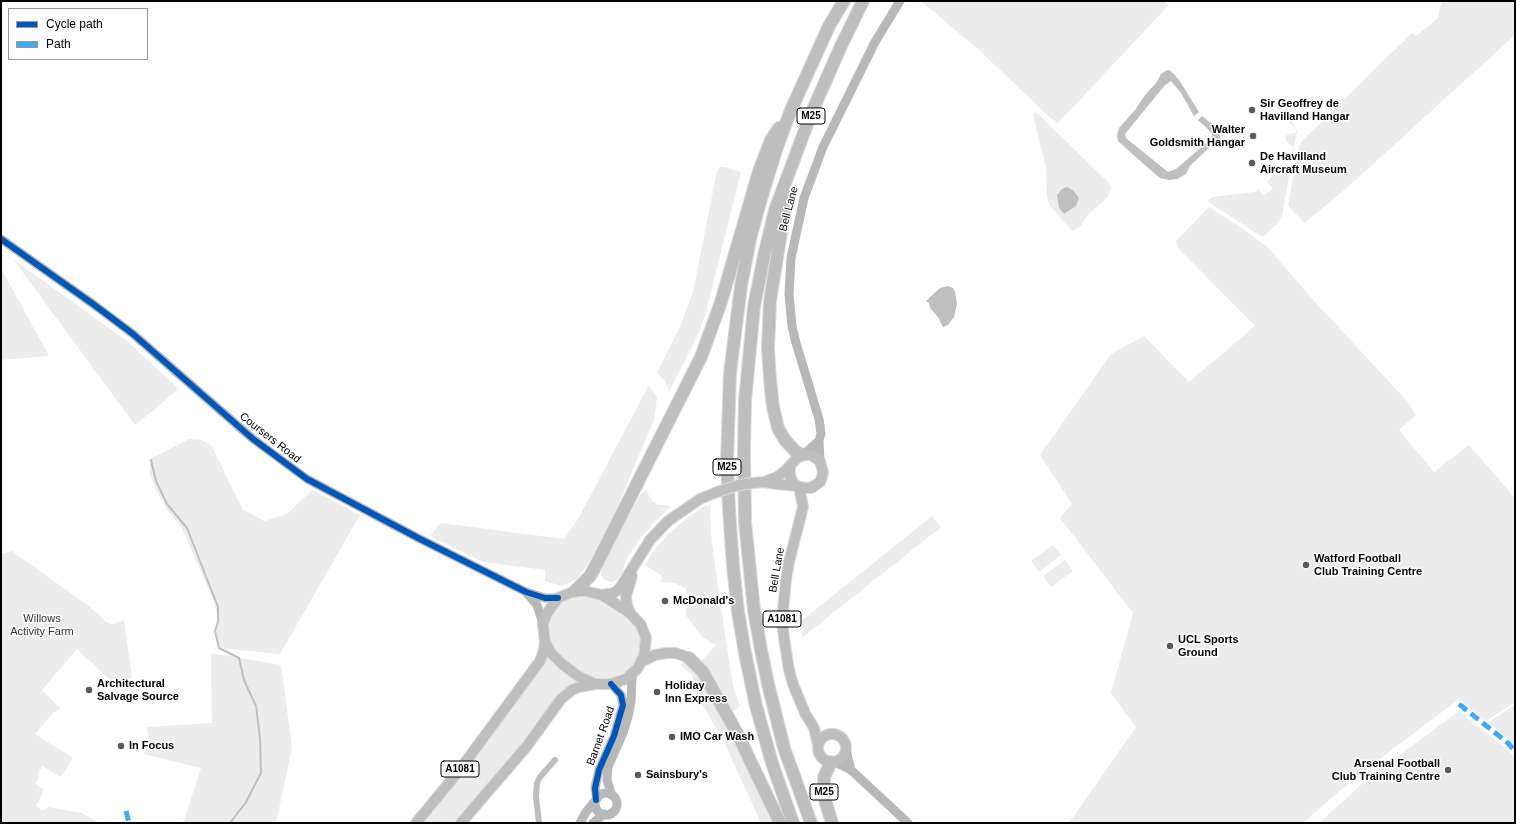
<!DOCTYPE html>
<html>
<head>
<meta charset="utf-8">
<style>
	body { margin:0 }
	#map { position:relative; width:1516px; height:824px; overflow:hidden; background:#fff; font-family:Helvetica,sans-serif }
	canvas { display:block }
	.frame { position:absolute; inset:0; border:2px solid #000; pointer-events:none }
	.legend { position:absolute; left:8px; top:8px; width:140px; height:52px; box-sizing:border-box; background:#fff; border:1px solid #999; margin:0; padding:5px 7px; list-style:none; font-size:12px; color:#000 }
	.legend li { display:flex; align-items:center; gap:8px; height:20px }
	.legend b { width:20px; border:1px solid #999 }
</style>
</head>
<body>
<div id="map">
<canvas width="1516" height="824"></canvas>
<div class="frame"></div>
<ul class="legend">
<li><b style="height:5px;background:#0057b8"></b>Cycle path</li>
<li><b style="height:5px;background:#3fa9f5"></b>Path</li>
</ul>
</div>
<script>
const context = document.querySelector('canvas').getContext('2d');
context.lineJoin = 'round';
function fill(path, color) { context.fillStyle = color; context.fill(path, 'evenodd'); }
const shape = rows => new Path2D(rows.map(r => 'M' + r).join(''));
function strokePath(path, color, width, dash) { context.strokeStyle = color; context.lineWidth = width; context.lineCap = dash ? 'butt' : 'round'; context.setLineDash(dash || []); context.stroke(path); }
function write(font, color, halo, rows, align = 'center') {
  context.font = font + ' Helvetica,sans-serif'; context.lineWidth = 3; context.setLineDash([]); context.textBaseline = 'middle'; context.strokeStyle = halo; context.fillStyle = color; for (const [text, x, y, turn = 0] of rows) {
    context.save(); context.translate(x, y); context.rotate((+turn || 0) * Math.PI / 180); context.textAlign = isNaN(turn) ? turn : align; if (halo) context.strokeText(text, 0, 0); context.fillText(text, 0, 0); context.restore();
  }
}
const green = shape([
	[921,1,1163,1,1169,5,1057,124,980,51],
	[1443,1,1515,1,1515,35,1349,186,1305,223,1288,206,1299,146,1301,142,1412,33,1416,36,1438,18,1441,4],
	[1273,99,1294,124,1297,132,1282,216,1276,225,1264,236,1262,237,1207,201,1213,197,1255,192,1258,189,1264,195,1273,189,1267,182,1275,174,1275,172,1289,174,1293,147,1287,142,1285,137,1288,134,1296,133,1296,130,1274,104,1275,102],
	[1036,112,1109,183,1111,187,1108,197,1086,217,1081,226,1072,231,1050,206,1047,197,1046,167,1033,115],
	[720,167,725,167,741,172,706,312,697,337,669,392,665,381,657,373,679,329,693,292,717,171],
	[1209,207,1246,231,1268,248,1316,303,1407,401,1416,415,1399,430,1434,472,1469,445,1515,498,1515,702,1486,721,1459,699,1351,781,1303,823,1069,823,1136,727,1111,693,1133,613,1060,518,1072,504,1040,455,1111,354,1144,336,1189,382,1255,326,1177,247,1176,241],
	[13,259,127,341,179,389,135,425],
	[1,268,49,356,1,360],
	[649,385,657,397,654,420,615,512,588,564,577,579,562,586,545,581,545,570,483,562,430,536,441,523,564,539,578,519],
	[189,439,201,440,211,445,243,510,265,521,287,514,312,490,360,515,280,654,219,648,214,631,218,622,215,604,182,528,166,508,157,492,150,475,150,459],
	[646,490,652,501,659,505,668,505,670,507,655,521,639,540,627,558,622,573,617,580,612,582,607,581,602,578,601,569,617,536,641,494],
	[711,505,710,517,712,544,729,662,734,690,740,706,731,713,700,663,716,645,702,637,685,614,688,602,686,589,675,583,661,582,662,576,645,565,652,553,668,534,691,515,703,507],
	[932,516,941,527,803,637,800,629,800,622],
	[1053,545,1061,555,1039,572,1031,561],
	[12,551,90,607,107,623,113,624,124,620,132,678,115,684,77,649,42,690,60,708,56,713,54,712,35,734,73,758,61,777,42,766,37,775,39,777,35,784,44,790,36,806,44,811,48,807,82,813,99,823,1,823,1,554],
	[1065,560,1073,571,1051,587,1043,576],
	[584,595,600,599,629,618,639,630,641,638,641,652,634,665,622,676,614,679,600,679,592,678,582,672,557,655,547,636,547,630,550,614,559,603,570,597],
	[211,653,281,665,292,748,276,823,183,823,201,768,144,754,149,742,147,727,212,723],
	[546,657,560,670,580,682,455,823,420,823],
	[683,663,691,665,734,736,728,742,736,743,772,823,761,823,724,742,699,699,692,675,680,665],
	[1515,705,1515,746,1507,738,1488,722],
	[1459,711,1509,751,1515,758,1515,823,1319,823,1365,781]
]);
const water = shape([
	[1167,70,1169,70,1174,74,1179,80,1199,112,1194,116,1181,93,1171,81,1165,85,1125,134,1126,138,1168,172,1176,169,1205,144,1212,136,1212,133,1198,120,1202,116,1219,130,1220,137,1190,166,1186,174,1177,179,1169,180,1160,178,1147,167,1118,141,1117,135,1119,128,1135,110,1145,95,1156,83,1161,74],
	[1067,187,1074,191,1079,198,1076,206,1064,214,1059,208,1057,195,1062,189],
	[948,286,953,288,955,292,957,304,954,317,948,325,943,327,938,317,930,308,929,303,926,301,940,288]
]);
const stream = shape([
	[151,460,156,481,167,504,187,528,218,607,218,622,215,631,219,648,239,658,244,680,256,706,260,739,261,773,246,802,230,823]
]);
const street = shape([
	[539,823,536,797,537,783,540,777,555,760]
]);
const secondary = shape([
	[1,239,93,304,133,334,253,439,307,479,420,539,526,592,545,598,558,598],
	[803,455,819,441],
	[820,461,819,441,821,433,819,419,796,343,792,326,789,294,791,258,804,198,823,147,875,42,900,1],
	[526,592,537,605,543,624],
	[846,750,851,770],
	[835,762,851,770,908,823],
	[611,793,607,780,608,767,623,733,628,717,631,701,632,675],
	'595 804a11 11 0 1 1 22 0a11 11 0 1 1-22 0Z',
	[597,799,595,788,599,770,614,736,623,705,621,695,611,684],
	[580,823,586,812,596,800],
	[593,823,604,814]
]);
const primary = shape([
	[764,482,776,484,798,486],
	[753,483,764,482,777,477,785,471,797,458,803,455,811,455,820,461,823,472,822,477,820,482,811,488,799,487,794,484,790,476,790,466],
	[799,487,803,507,789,562,786,579,782,621,784,638,789,670,793,684,805,713,814,728,818,744],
	[575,591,585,591,602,595,630,613,641,625,646,638,644,656,637,669,626,679,611,684,595,684,578,676,562,664,551,653,545,642,543,624,547,613,558,598,575,591],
	[602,595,614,593,620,588,650,540,668,521,700,499,717,492],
	[630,613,627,605,626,596,632,576],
	[643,661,655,655,666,653,676,653,689,658],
	'818 748a14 14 0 1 1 28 0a14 14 0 1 1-28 0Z',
	[416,823,458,772,540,661,544,650,545,642],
	[461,823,527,746,561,699,572,690,579,687,595,684]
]);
const highway = shape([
	[784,193,784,214,770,301,768,348,770,379,773,407,778,428,785,440,795,451,802,455],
	[575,591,590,576,595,567,701,357,721,302,759,171,771,140,779,128],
	[689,658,703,672,738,735,780,823],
	[831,762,824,777,824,797,832,823],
	[793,823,772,763,756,706,745,653,738,612,733,566,729,509,727,461,730,373,741,286,750,239,761,199,777,147,791,110,829,26,844,1],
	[811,823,784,748,768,684,761,650,754,610,745,522,744,450,745,401,754,306,764,256,775,210,811,114,841,46,863,1]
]);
const primaryBridge = shape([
	[717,492,739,485,753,483]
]);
const quiet = shape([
	[1459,704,1508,743,1515,751],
	[126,811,129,823]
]);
const cycleway = shape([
	[1,239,93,304,133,334,253,439,307,479,420,539,526,592,545,598,558,598],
	[596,800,595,788,599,770,614,736,623,705,621,695,611,684]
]);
const markers = [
	[1252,110,4,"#595959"],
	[1253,136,4,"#595959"],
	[1252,163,4,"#595959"],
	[1306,565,4,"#595959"],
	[665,601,4,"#595959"],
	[1170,646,4,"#595959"],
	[89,690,4,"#595959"],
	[657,692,4,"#595959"],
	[672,737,4,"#595959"],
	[121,746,4,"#595959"],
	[1448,770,4,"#595959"],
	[638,775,4,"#595959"]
];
const shields = [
	[811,116,28],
	[727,467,28],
	[782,619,38],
	[460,769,38],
	[824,792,28]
];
const shieldNames = [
	["M25",811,116],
	["M25",727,467],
	["A1081",782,619],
	["A1081",460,769],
	["M25",824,792]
];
const poiNames = [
	["Sir Geoffrey de",1260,104],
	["Havilland Hangar",1260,117],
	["Walter",1245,130,"right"],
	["Goldsmith Hangar",1245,143,"right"],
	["De Havilland",1260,157],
	["Aircraft Museum",1260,170],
	["Watford Football",1314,559],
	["Club Training Centre",1314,572],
	["McDonald's",673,601],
	["UCL Sports",1178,640],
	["Ground",1178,653],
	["Architectural",97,684],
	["Salvage Source",97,697],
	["Holiday",665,686],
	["Inn Express",665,699],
	["IMO Car Wash",680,737],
	["In Focus",129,746],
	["Arsenal Football",1440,764,"right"],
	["Club Training Centre",1440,777,"right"],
	["Sainsbury's",646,775]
];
const streetNames = [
	["Bell Lane",789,209,-75],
	["Coursers Road",270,438,38],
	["Bell Lane",777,570,-80],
	["Barnet Road",601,736,-70]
];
const parkNames = [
	["Willows",42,619],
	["Activity Farm",42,632]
];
fill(green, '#ececec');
fill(water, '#bfbfbf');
strokePath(stream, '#bfbfbf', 2);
strokePath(primary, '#dbdbdb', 12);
strokePath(highway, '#dbdbdb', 14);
strokePath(street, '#bebebe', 6);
strokePath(secondary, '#b8b8b8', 9);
strokePath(primary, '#bebebe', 10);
strokePath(highway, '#bebebe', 12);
strokePath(primaryBridge, '#dbdbdb', 12, []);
strokePath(primaryBridge, '#bebebe', 10);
strokePath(quiet, '#3fa9f5', 5, [10, 5]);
strokePath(cycleway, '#0057b8', 6);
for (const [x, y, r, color] of markers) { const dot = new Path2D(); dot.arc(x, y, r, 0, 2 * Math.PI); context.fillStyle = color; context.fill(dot); strokePath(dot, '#fff', 1.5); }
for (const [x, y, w] of shields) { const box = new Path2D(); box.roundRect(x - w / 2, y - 8, w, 16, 3); context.fillStyle = '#fff'; context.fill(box); strokePath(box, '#000', 1); }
write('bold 10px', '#000', null, shieldNames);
write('bold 11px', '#000', '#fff', poiNames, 'left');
write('11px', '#000', '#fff', streetNames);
write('11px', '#333', '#fff', parkNames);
</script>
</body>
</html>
